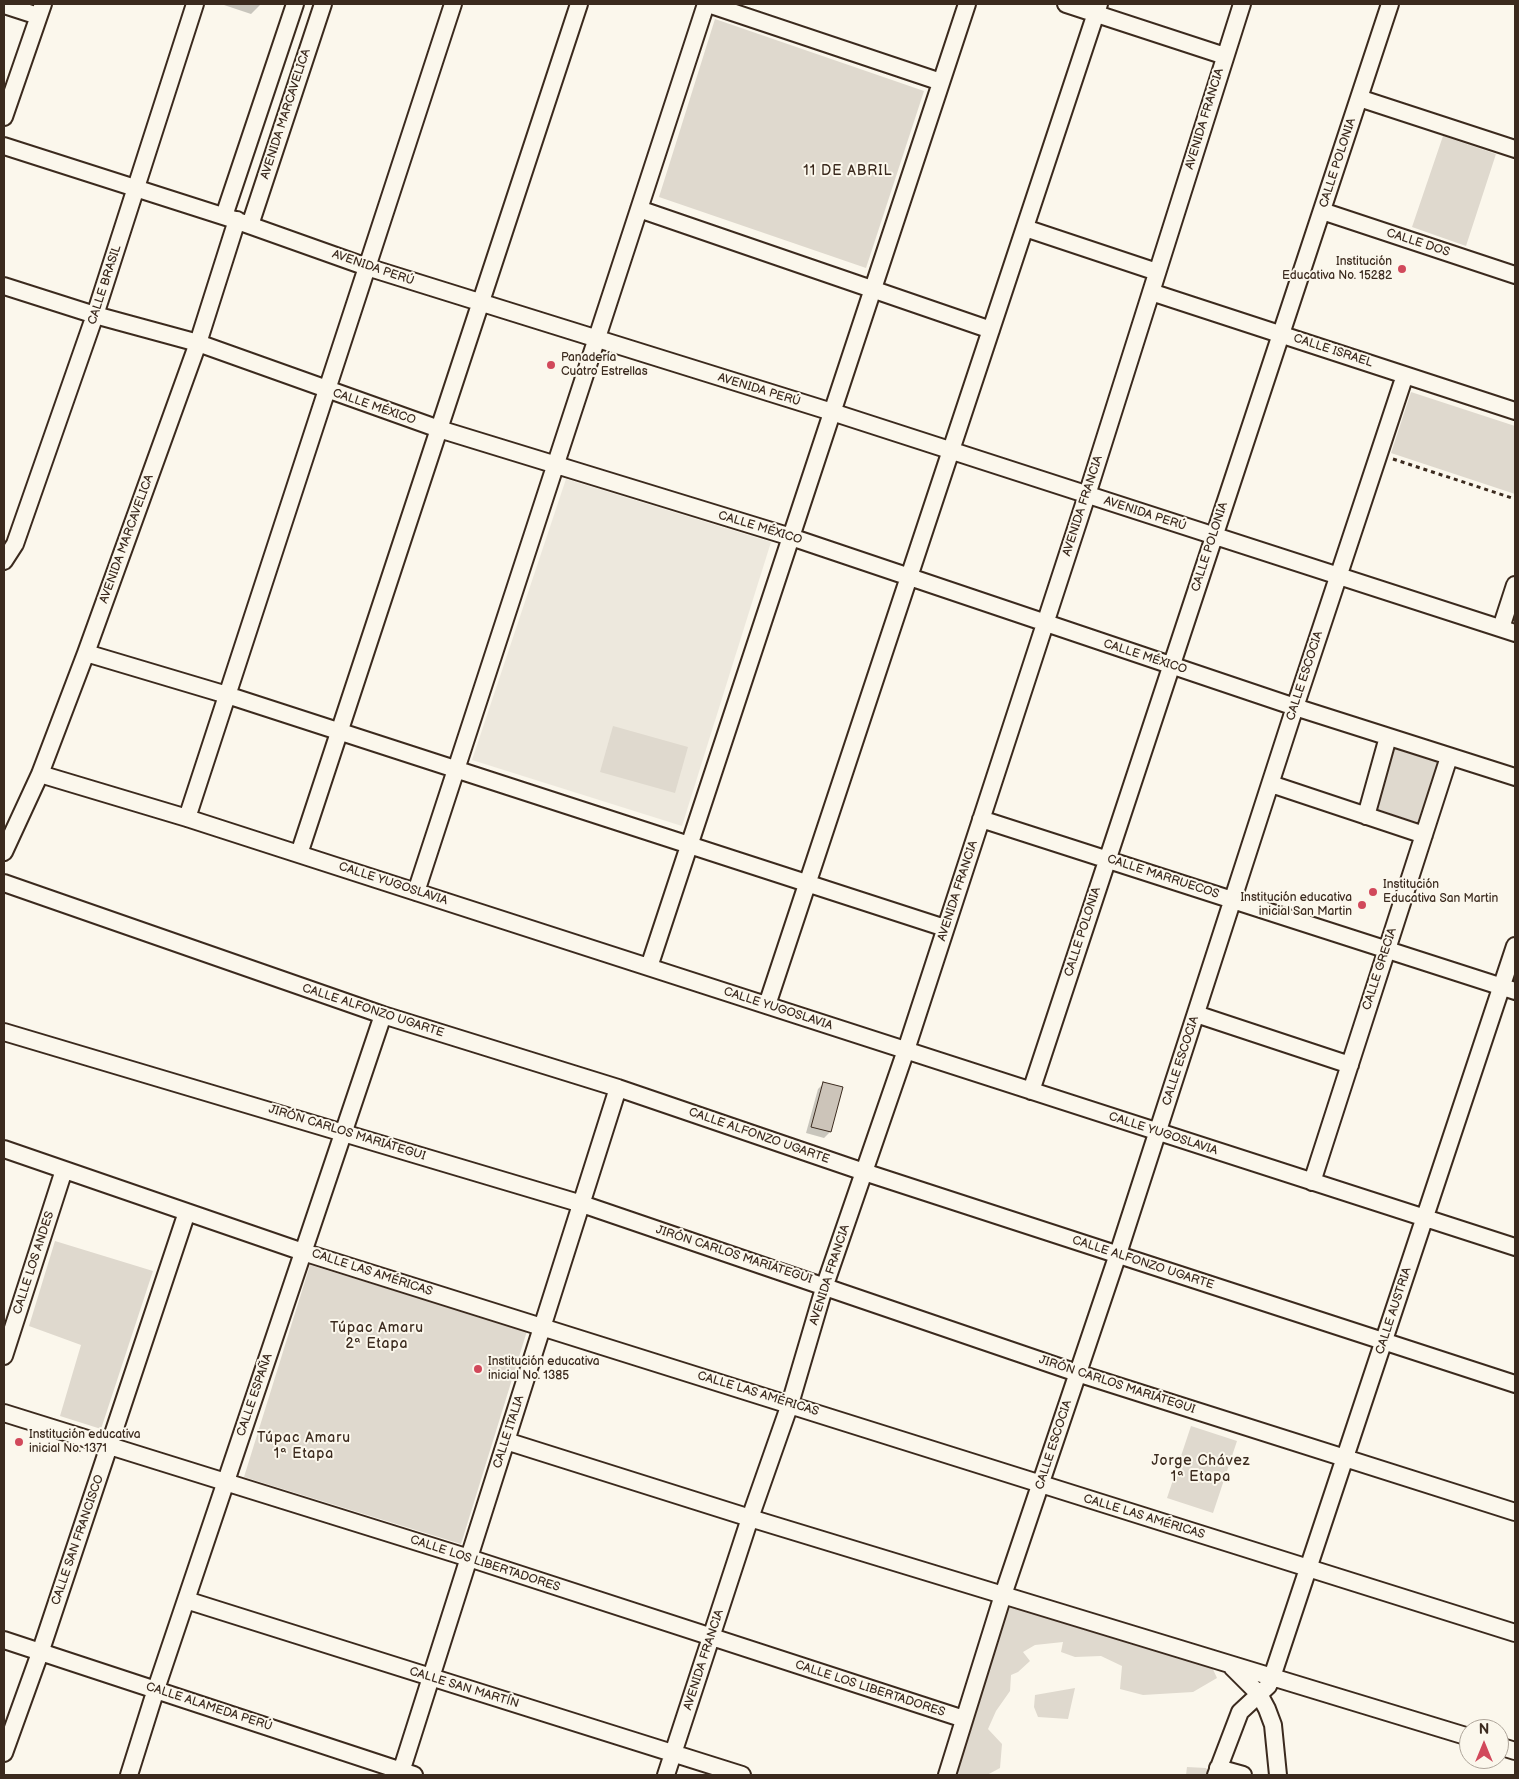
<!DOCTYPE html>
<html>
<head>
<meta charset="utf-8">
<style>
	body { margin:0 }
	#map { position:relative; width:1519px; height:1779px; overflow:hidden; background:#fbf7ec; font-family:"Balsamiq Sans",sans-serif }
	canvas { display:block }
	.frame { position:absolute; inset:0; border:5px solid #3b2a1e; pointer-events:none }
	.north { position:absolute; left:1459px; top:1719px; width:50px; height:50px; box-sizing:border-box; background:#fbf7ec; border:1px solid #aea59a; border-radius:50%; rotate:0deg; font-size:14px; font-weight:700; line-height:20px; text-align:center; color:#3b2a1e }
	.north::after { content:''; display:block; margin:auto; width:18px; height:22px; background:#d1495b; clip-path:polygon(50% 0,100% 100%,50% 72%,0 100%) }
</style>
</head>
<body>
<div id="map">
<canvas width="1519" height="1779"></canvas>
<div class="frame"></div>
<div class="north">N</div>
</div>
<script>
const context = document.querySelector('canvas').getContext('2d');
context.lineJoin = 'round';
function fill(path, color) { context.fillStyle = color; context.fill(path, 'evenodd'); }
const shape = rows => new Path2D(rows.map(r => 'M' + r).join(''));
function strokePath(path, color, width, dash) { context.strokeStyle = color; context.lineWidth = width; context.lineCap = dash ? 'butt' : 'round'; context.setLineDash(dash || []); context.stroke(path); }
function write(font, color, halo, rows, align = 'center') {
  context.font = font + ' "Balsamiq Sans",sans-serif'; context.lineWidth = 4; context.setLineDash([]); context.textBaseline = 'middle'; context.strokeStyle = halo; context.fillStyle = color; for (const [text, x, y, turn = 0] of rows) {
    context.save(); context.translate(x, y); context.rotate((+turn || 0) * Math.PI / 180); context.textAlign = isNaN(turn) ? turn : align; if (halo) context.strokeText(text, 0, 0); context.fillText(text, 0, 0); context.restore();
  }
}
const built = shape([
	[566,479,771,542,682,826,472,760]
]);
const green = shape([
	[715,19,924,91,866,268,659,197],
	[1443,136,1496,154,1466,246,1412,227],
	[1411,392,1515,426,1515,494,1391,453],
	[613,726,688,747,675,793,600,772],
	[1390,744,1441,760,1421,824,1371,807],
	[55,1241,153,1271,101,1429,60,1416,81,1345,29,1326],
	[310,1265,527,1331,461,1544,244,1477],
	[1191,1426,1237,1441,1213,1513,1167,1498],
	[1003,1595,1210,1663,1217,1678,1193,1692,1143,1695,1120,1689,1122,1666,1101,1656,1075,1657,1061,1652,1063,1642,1035,1645,1023,1652,1030,1661,1018,1672,1011,1675,1010,1691,996,1711,988,1729,1002,1744,1000,1768,987,1775,950,1775],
	[1075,1688,1068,1719,1038,1717,1034,1707,1035,1695],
	[1187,1767,1206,1768,1211,1775,1186,1775]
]);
const shadow = shape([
	[221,4,261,4,251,14],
	[824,1083,841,1088,830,1132,824,1138,806,1133,818,1089]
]);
const building = shape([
	[823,1082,843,1087,831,1132,811,1127,823,1082]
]);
const path = shape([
	[1393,459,1515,499]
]);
const minor = shape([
	[708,4,941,82],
	[1066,4,1225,56],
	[4,5,38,16],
	[1359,98,1515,149],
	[4,117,43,4],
	[4,146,232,219,367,267,832,412,1515,633],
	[639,209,991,330],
	[1322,211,1515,275],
	[224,216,295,4],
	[250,225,323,4],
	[1025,228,1157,272],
	[4,286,95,315,198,343,439,429,791,537,1295,707,1515,777],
	[1151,292,1515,411],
	[4,561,15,544,95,315,195,4],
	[1501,628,1515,585],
	[86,653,227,695,945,928],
	[40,774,187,818,1515,1247],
	[1271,784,1424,835],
	[1366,816,1388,737],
	[187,818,453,4],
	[981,819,1515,991],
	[4,852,40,774,86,653,198,343,237,220],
	[299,854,579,4],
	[4,883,383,1015,618,1088,864,1172,1515,1384],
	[416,892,706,4],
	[649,967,967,4],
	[767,1005,1099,4],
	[1196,1014,1350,1065],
	[4,1032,582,1204,1077,1373,1515,1512],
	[1031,1091,1390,4],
	[4,1149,303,1252,1515,1633],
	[1312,1182,1449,757],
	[4,1356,64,1170],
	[4,1413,469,1558,964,1719],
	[506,1441,750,1518,1469,1737],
	[186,1600,742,1775],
	[4,1640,414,1775],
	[1232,1667,1259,1694,1267,1709,1273,1725,1278,1775],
	[1499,1746,1515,1751],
	[4,1753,40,1653,187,1212],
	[1218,1768,1243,1775],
	[129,1775,156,1689,383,1015],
	[400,1775,618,1088],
	[666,1775,750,1518,790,1404,825,1285,906,1050,1087,495,1242,4],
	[947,1775,1003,1595,1118,1254,1295,707,1405,375],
	[1216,1775,1240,1712,1268,1686,1272,1677,1515,946]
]);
const markers = [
	[1402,269,5,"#d1495b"],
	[551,365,5,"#d1495b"],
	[1373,892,5,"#d1495b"],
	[1362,905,5,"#d1495b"],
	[478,1369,5,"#d1495b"],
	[19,1442,5,"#d1495b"]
];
const streetNames = [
	["AVENIDA MARCAVELICA",286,114,-72],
	["AVENIDA FRANCIA",1205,119,-73],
	["CALLE POLONIA",1338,163,-72],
	["CALLE DOS",1418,243,18],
	["AVENIDA PERÚ",373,268,19],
	["CALLE BRASIL",105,285,-72],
	["CALLE ISRAEL",1333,351,18],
	["AVENIDA PERÚ",759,390,17],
	["CALLE MÉXICO",374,407,19],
	["AVENIDA FRANCIA",1083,506,-72],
	["AVENIDA PERÚ",1145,514,18],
	["CALLE MÉXICO",760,528,17],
	["AVENIDA MARCAVELICA",127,539,-70],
	["CALLE POLONIA",1210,547,-72],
	["CALLE MÉXICO",1145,657,18],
	["CALLE ESCOCIA",1305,676,-72],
	["CALLE MARRUECOS",1163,877,18],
	["CALLE YUGOSLAVIA",393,884,18],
	["AVENIDA FRANCIA",958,891,-72],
	["CALLE POLONIA",1083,932,-72],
	["CALLE GRECIA",1380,969,-72],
	["CALLE YUGOSLAVIA",778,1009,18],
	["CALLE ALFONZO UGARTE",373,1011,18],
	["CALLE ESCOCIA",1181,1061,-72],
	["JIRÓN CARLOS MARIÁTEGUI",347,1133,17],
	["CALLE YUGOSLAVIA",1163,1134,18],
	["CALLE ALFONZO UGARTE",759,1136,19],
	["JIRÓN CARLOS MARIÁTEGUI",734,1255,18],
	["CALLE LOS ANDES",34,1263,-72],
	["CALLE ALFONZO UGARTE",1143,1263,18],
	["CALLE LAS AMÉRICAS",372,1273,18],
	["AVENIDA FRANCIA",830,1275,-72],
	["CALLE AUSTRIA",1394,1311,-72],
	["JIRÓN CARLOS MARIÁTEGUI",1117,1385,18],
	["CALLE LAS AMÉRICAS",758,1394,17],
	["CALLE ESPAÑA",255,1395,-71],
	["CALLE ITALIA",509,1432,-72],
	["CALLE ESCOCIA",1054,1445,-72],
	["CALLE LAS AMÉRICAS",1144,1517,17],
	["CALLE SAN FRANCISCO",78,1540,-71],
	["CALLE LOS LIBERTADORES",485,1564,18],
	["AVENIDA FRANCIA",704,1660,-72],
	["CALLE SAN MARTÍN",464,1688,17],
	["CALLE LOS LIBERTADORES",870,1689,18],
	["CALLE ALAMEDA PERÚ",209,1707,18]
];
const poiNames = [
	["Institución",1392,262,"right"],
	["Educativa No. 15282",1392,276,"right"],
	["Panadería",561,358],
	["Cuatro Estrellas",561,372],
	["Institución",1383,885],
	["Educativa San Martin",1383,899],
	["Institución educativa",1352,898,"right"],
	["inicial San Martin",1352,912,"right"],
	["Institución educativa",488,1362],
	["inicial No. 1385",488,1376],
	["Institución educativa",29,1435],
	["inicial No. 1371",29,1449]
];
const neighbourhoodNames = [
	["11 DE ABRIL",848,171],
	["Túpac Amaru",377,1328],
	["2ª Etapa",377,1344],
	["Túpac Amaru",304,1438],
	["1ª Etapa",304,1454],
	["Jorge Chávez",1201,1461],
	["1ª Etapa",1201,1477]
];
fill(built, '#ede8dd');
fill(green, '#dfd9ce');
fill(shadow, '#0003');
fill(building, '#ccc4b9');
strokePath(building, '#3b2a1e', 1);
strokePath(minor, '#3b2a1e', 20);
strokePath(path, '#3b2a1e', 3, [4, 4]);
strokePath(minor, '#fbf7ec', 16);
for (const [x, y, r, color] of markers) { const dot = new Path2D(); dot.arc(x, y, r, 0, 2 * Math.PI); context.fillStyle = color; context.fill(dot); strokePath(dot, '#fbf7ec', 2); }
write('12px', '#3b2a1e', '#fbf7ec', streetNames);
write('12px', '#3b2a1e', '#fbf7ec', poiNames, 'left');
context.letterSpacing = '1px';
write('14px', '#3b2a1e', '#fbf7ec', neighbourhoodNames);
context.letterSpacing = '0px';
</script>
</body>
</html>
